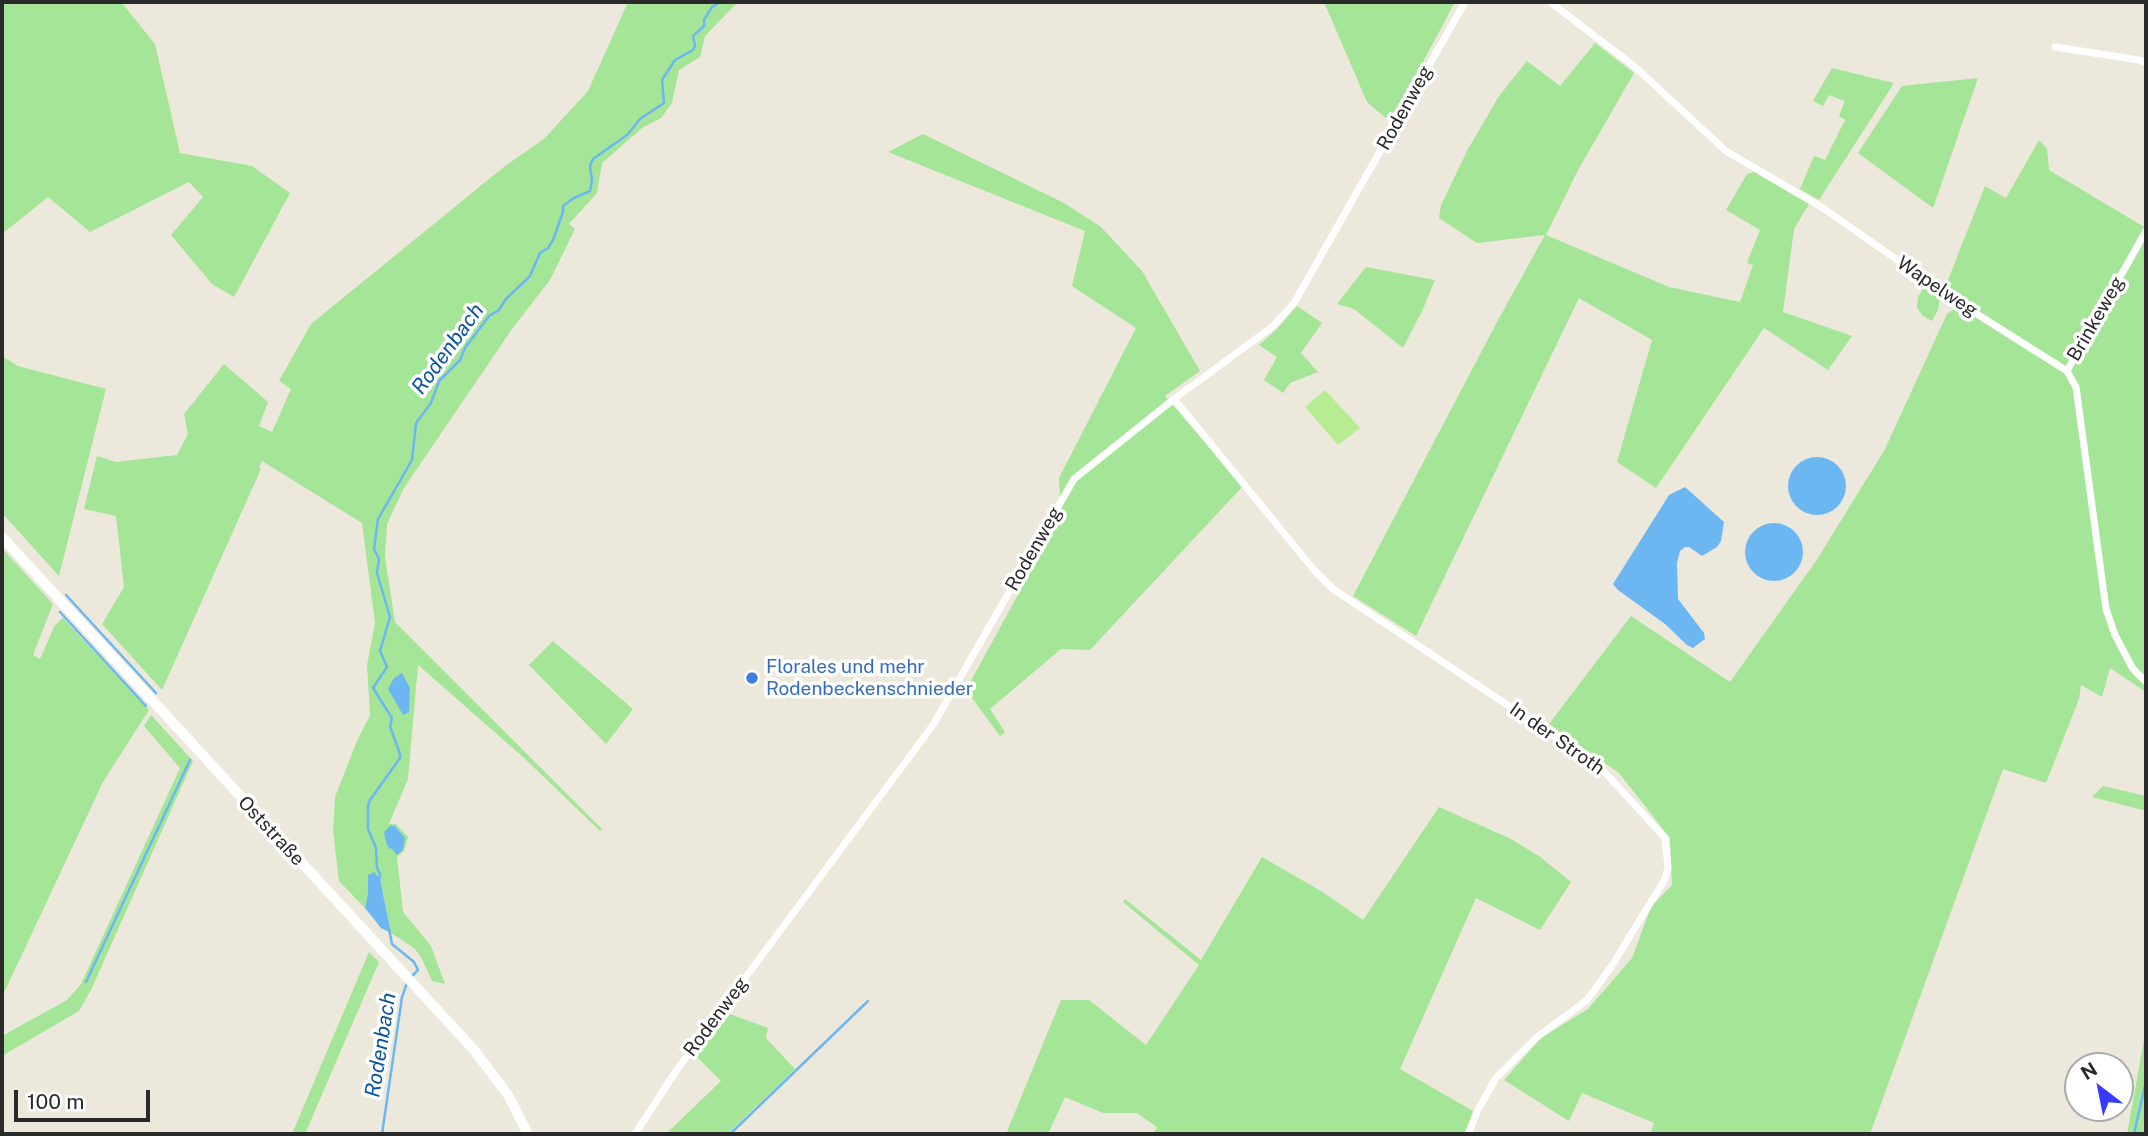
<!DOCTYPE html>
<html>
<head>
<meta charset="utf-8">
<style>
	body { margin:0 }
	#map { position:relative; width:2148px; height:1136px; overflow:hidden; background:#ede8dc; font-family:"Public Sans",sans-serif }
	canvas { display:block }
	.frame { position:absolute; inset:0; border:4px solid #2a2a2a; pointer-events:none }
	.north { position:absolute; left:2064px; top:1052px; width:70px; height:70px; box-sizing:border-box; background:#fff; border:2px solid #aaa; border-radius:50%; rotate:328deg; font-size:19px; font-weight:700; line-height:28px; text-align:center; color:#2a2a2a }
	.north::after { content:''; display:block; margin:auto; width:24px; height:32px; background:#373aff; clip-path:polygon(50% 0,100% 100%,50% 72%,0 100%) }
	.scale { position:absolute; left:14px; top:1090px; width:136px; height:32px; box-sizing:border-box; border:4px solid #2a2a2a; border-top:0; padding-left:9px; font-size:21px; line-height:24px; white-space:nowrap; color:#2a2a2a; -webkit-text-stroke:5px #fff; paint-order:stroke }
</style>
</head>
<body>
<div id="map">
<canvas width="2148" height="1136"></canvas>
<div class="frame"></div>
<div class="north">N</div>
<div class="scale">100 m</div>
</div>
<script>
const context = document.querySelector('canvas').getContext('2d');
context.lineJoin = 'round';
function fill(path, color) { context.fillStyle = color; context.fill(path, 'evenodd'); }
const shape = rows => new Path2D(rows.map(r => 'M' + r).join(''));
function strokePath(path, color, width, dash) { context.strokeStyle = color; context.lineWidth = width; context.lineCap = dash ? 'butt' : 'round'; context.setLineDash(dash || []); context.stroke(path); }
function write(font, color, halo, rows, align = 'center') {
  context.font = font + ' "Public Sans",sans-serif'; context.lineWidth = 7; context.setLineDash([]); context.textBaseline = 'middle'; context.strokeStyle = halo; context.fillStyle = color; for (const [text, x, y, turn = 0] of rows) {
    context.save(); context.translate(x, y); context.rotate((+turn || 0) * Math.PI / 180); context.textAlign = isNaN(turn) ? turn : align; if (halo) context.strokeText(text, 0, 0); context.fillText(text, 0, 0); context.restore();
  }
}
const green = shape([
	[2,2,121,2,155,44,180,153,252,166,290,193,234,297,212,284,171,235,203,197,189,182,90,232,48,197,2,234],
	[628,2,738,2,705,36,700,57,679,70,672,103,661,118,642,128,602,163,597,193,569,224,575,229,550,280,512,329,404,488,387,524,385,557,395,622,602,829,600,831,523,757,418,665,408,779,389,824,396,824,408,837,404,851,397,857,403,912,431,946,445,984,432,981,421,957,414,948,391,933,380,879,374,873,368,876,368,893,365,908,339,881,333,831,335,797,357,741,370,715,367,665,375,623,362,523,262,461,259,468,261,469,162,690,102,624,124,587,116,516,84,509,97,456,116,462,177,455,188,434,184,414,224,364,268,402,259,426,272,432,291,389,279,381,311,324,505,166,544,139,588,91],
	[1324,2,1455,2,1394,116,1386,118,1367,102],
	[1595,43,1634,73,1577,172,1546,235,1669,287,1740,302,1753,265,1747,263,1760,230,1726,210,1747,174,1754,172,1809,204,1794,229,1783,312,1852,336,1828,370,1764,328,1656,488,1617,462,1652,340,1579,298,1416,636,1353,596,1497,322,1545,235,1477,243,1439,218,1441,205,1468,149,1499,96,1527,61,1560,86],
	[1832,68,1894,83,1819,200,1800,189,1814,156,1825,160,1845,120,1839,116,1845,101,1829,95,1823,106,1813,101],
	[1978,78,1933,208,1858,153,1902,86],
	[923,134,1064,203,1101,227,1142,271,1200,371,1165,396,1243,486,1090,650,1061,649,990,709,1005,732,1000,736,966,690,1061,516,1059,478,1136,328,1072,286,1085,231,888,152],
	[2039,140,2047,149,2049,170,2146,228,2146,692,2110,668,2102,697,2081,685,2079,699,2046,783,2003,769,1870,1134,1650,1134,1654,1123,1582,1093,1569,1121,1504,1080,1541,1038,1588,1009,1632,958,1651,907,1672,885,1670,838,1619,773,1549,724,1631,616,1730,682,1816,561,1884,451,1947,314,1956,308,1960,309,1964,299,1946,285,1985,186,2006,198],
	[1366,267,1435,280,1423,309,1403,348,1354,309,1337,304],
	[1926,284,1940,298,1938,310,1932,321,1923,316,1917,308,1918,297],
	[1297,306,1322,323,1301,353,1318,372,1290,383,1283,393,1264,380,1277,357,1259,345,1277,329],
	[2,356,18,366,106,389,59,576,2,513],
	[2,548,53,604,33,655,40,659,55,625,63,618,149,710,103,782,2,997],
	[553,641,633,709,606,744,529,665],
	[151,715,193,761,91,990,79,1011,2,1056,2,1036,67,1000,81,984,180,768,144,726],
	[2103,786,2146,796,2146,811,2092,797],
	[1439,807,1509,838,1539,856,1571,882,1540,930,1476,898,1400,1069,1473,1111,1465,1134,1153,1134,1157,1127,1137,1113,1103,1113,1065,1097,1048,1134,1006,1134,1061,1000,1089,1000,1146,1045,1199,965,1123,902,1125,899,1201,960,1262,857,1321,891,1363,920],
	[369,952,379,962,305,1134,292,1134],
	[727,1013,768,1028,766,1038,795,1069,727,1134,666,1134,721,1081,696,1056],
	[2146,1029,2146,1121,2143,1134,2127,1134]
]);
const pitch = shape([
	[1325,390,1360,428,1338,445,1305,407]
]);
const water = shape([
	'1788 486a29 29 0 1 1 58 0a29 29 0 1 1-58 0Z',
	[1685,487,1724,522,1721,541,1717,547,1702,556,1689,547,1685,547,1680,551,1677,563,1678,599,1704,633,1705,639,1693,648,1687,645,1665,624,1618,590,1613,584,1669,495],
	'1745 552a29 29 0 1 1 58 0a29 29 0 1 1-58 0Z',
	[402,673,410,688,409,712,403,715,388,689,394,678],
	[390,826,395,826,405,838,403,850,397,855,391,848,389,849,386,842,384,832],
	[374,872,380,879,391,933,381,928,365,908,368,893,368,875]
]);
const stream = shape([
	[66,595,156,693],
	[60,612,146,706],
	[379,882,380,874,377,868,376,848,368,829,368,806,370,800,400,758,400,754,390,726,392,718,373,688,387,667,380,651,390,617,377,573,379,559,374,549,378,519,412,460,416,423,431,403,439,381,460,360,465,348,489,316,499,310,506,299,530,276,540,253,548,248,553,240,563,212,563,206,574,198,590,191,592,181,590,166,593,159,627,135,640,119,664,103,662,80,675,60,693,50,695,46,693,36,704,26,704,20,712,7,720,2],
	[389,929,392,944,414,962,418,970,411,977],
	[86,982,190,760],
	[382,1134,402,997,407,983],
	[730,1134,868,1001],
	[2134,1134,2146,1081]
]);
const street = shape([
	[1550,2,1634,66,1726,151,1823,208,1950,297,2067,371,2076,387,2106,609,2115,635,2133,669,2146,682],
	[2055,47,2139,60,2146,63],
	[2067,371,2146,231],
	[1174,399,1314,570,1333,589,1599,766,1665,838,1668,867,1665,879,1611,967,1587,1000,1536,1038,1496,1078,1478,1110,1468,1134],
	[635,1134,676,1071,933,725,1074,479,1174,399,1272,327,1294,303,1465,2]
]);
const secondary = shape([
	[2,537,474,1050,508,1095,528,1134]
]);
const markers = [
	[752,678,7,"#3f7fe0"]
];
const streetNames = [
	["Rodenweg",1405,108,-61],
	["Wapelweg",1937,287,34],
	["Brinkeweg",2096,319,-60],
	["Rodenweg",1034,549,-60],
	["In der Stroth",1557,739,35],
	["Oststraße",271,831,47],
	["Rodenweg",716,1017,-53]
];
const shopNames = [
	["Florales und mehr",766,667],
	["Rodenbeckenschnieder",766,689]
];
const waterNames = [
	["Rodenbach",448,349,-54],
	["Rodenbach",381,1045,-81]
];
fill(green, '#a4e597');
fill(pitch, '#b7ed92');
fill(water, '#6cb7f2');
strokePath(stream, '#6cb7f2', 2.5);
strokePath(street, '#fff', 7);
strokePath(secondary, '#fff', 10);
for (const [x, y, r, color] of markers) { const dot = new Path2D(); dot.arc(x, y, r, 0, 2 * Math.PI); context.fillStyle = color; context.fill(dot); strokePath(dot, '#fff', 2.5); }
write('19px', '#2a2a2a', '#fff', streetNames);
write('19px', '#366cbe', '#fff', shopNames, 'left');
write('italic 21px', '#09529f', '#fff', waterNames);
</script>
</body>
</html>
